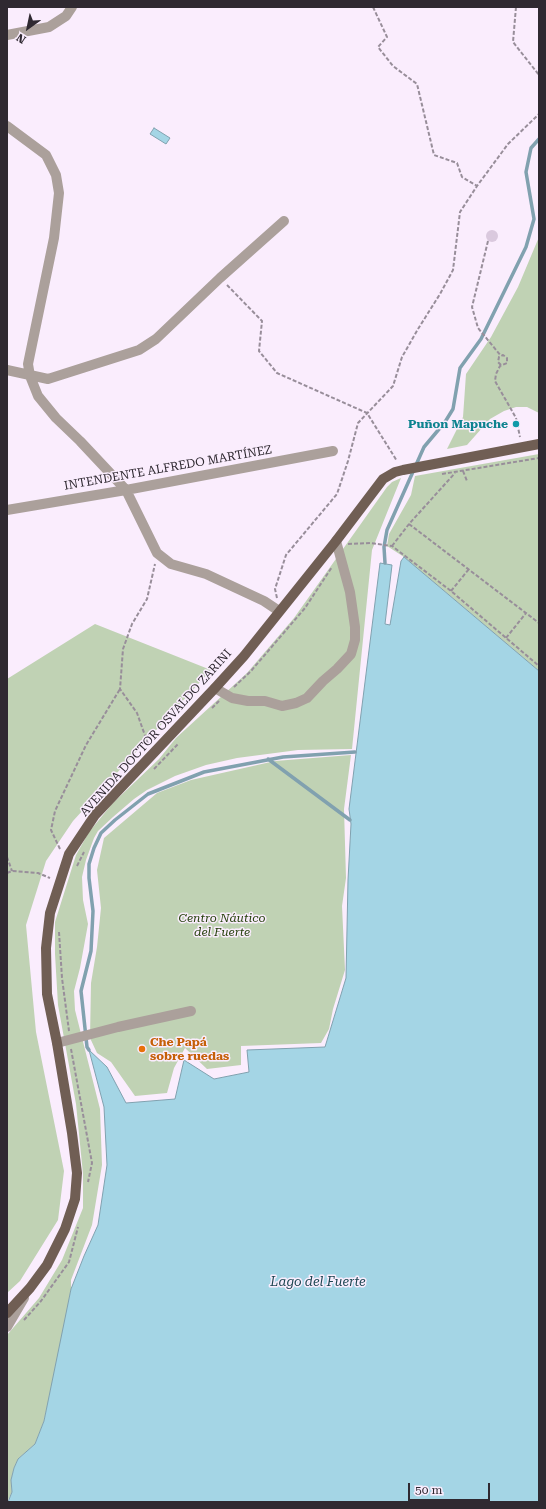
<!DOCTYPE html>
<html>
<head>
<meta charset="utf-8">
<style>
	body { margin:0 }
	#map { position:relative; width:546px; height:1509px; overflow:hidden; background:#faedfd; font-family:"Roboto Serif",serif }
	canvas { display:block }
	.frame { position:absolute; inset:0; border:8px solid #2f2931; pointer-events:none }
	.north { position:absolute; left:8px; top:8px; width:40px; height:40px; -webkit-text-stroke:3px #faedfd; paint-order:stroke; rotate:213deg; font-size:11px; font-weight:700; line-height:16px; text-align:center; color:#2f2931 }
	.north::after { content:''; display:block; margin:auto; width:14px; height:18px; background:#2f2931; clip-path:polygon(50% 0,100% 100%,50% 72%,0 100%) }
	.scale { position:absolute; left:408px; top:1483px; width:82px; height:18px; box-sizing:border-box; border:2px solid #2f2931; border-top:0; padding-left:5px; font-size:12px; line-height:14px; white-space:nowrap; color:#2f2931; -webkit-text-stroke:3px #faedfd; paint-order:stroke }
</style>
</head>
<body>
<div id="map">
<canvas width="546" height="1509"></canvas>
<div class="frame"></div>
<div class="north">N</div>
<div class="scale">50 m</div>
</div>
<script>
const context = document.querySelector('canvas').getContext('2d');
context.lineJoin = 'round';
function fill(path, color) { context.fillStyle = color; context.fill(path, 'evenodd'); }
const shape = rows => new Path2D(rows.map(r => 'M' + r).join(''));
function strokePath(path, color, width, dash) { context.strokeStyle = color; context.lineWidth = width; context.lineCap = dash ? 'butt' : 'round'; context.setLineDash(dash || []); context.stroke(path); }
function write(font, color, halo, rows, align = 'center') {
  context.font = font + ' "Roboto Serif",serif'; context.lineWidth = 3; context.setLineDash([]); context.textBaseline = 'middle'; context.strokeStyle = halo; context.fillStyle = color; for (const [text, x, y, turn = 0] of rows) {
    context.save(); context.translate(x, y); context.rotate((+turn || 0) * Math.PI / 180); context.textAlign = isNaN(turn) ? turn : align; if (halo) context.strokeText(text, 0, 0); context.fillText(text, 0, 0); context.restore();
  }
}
const green = shape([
	[539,237,539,413,527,407,516,407,504,411,490,419,467,445,447,449,463,417,466,374,491,337,518,287],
	[539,454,539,671,404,557,387,546,389,534,411,495,415,476],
	[401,478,372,550,352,749,298,750,237,758,206,765,175,776,147,790,134,799,113,817,98,831,94,838,86,860,82,877,83,900,88,924,80,968,74,991,75,1010,100,1109,102,1165,92,1225,71,1280,71,1289,63,1334,44,1421,35,1444,18,1459,14,1468,11,1480,12,1492,7,1502,7,1335,39,1298,62,1260,83,1208,83,1174,76,1104,58,1005,55,954,55,922,76,855,89,832,112,804,159,759,176,738,247,673,294,618,387,487,392,482],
	[95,624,211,670,73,821,46,861,26,925,36,1032,64,1171,58,1220,20,1281,7,1293,7,679],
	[351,755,344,809,346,878,342,906,345,970,333,1009,329,1029,321,1043,241,1046,241,1065,207,1069,185,1048,174,1068,167,1093,135,1096,111,1062,97,1053,90,1038,91,983,97,947,101,908,97,870,104,838,157,793,191,780,275,761]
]);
const water = shape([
	[154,128,170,138,166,144,150,134,154,128],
	[404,557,539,671,539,1502,8,1502,12,1492,11,1480,14,1468,18,1459,35,1444,44,1421,71,1289,84,1256,98,1225,107,1165,104,1107,89,1050,107,1067,126,1103,175,1099,184,1060,214,1079,249,1072,247,1050,325,1047,346,978,348,880,351,824,349,809,380,563,392,565,385,624,390,625,401,561,404,557]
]);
const stream = shape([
	[385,563,384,547,387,530,424,447,445,422,453,409,460,368,481,339,526,247,534,219,526,172,531,148,539,139],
	[268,759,350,820],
	[89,1050,87,1047,81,991,91,951,93,911,89,878,89,864,94,848,101,833,115,820,148,794,204,772,283,757,355,752]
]);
const building = shape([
	'486 236a6 6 0 1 1 12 0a6 6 0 1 1-12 0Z'
]);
const path = shape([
	[373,7,387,37,378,47,393,66,417,84,434,155,457,163,462,177,477,186],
	[516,7,513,42,539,75],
	[488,241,472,307,478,328,501,356],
	[227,285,262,321,259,351,277,373,367,413,397,461],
	[501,365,498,362,499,357,503,355,507,358,507,363,500,366,496,374,495,381,516,418,520,437],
	[463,471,467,481],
	[442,474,539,458],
	[409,524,539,623],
	[348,544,370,543,392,546,451,591,539,666],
	[392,546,409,524,455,473],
	[451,591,469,569],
	[277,598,275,589,286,555,337,494,348,461,358,423,393,386,402,357,418,329,440,294,453,270,460,212,477,186,508,144,539,114],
	[506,638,526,613],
	[234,687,251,671,305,608,332,567],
	[212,708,219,701],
	[148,744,137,713,120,689,123,649,132,624,147,599,155,564],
	[154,769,179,743],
	[60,849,51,830,55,811,86,745,120,689],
	[7,857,12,871],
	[77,866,84,852],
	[7,873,12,871,38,873,50,878],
	[59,932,62,978,69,1031],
	[71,1049,92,1163,88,1182],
	[24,1320,41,1301,69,1262,78,1227]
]);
const minor = shape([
	[7,35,49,27,66,16,72,7],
	[7,126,46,155,56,175,59,193,54,238,28,364,30,376,38,396,56,418,80,441,126,490,157,553,171,564,206,574,264,601,279,611],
	[7,370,48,379,139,350,156,339,220,278,284,221],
	[7,510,126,490,333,451],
	[215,688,232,698,248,701,265,701,282,706,296,703,307,698,323,681,337,669,351,654,355,640,355,627,350,592,336,541],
	[57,1043,118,1027,191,1011],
	[7,1327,24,1298]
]);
const major = shape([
	[7,1313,30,1288,47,1265,65,1229,75,1199,77,1173,72,1133,57,1043,47,994,46,948,50,913,69,854,95,815,215,688,244,656,336,541,383,479,395,472,403,470,539,444]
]);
const markers = [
	[516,424,4,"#0f9aa8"],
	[142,1049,4,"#e8710a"]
];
const cultureNames = [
	["Puñon Mapuche",508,424]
];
const streetNames = [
	["INTENDENTE ALFREDO MARTÍNEZ",168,468,-10],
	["AVENIDA DOCTOR OSVALDO ZARINI",156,733,-48]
];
const parkNames = [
	["Centro Náutico",222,918],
	["del Fuerte",222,932]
];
const foodNames = [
	["Che Papá",150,1042],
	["sobre ruedas",150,1056]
];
const waterNames = [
	["Lago del Fuerte",318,1282]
];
fill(green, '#c0d2b4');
fill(water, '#a4d5e5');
strokePath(water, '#81a1af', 1);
strokePath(stream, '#81a1af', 3.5);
fill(building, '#dac9de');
strokePath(path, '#988e9a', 2, [4, 2]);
strokePath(minor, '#aba09b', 10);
strokePath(major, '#705e54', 10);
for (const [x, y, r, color] of markers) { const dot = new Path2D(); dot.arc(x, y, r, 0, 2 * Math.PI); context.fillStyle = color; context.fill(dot); strokePath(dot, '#faedfd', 1.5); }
write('bold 12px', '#0d838f', '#faedfd', cultureNames, 'right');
write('12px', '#2f2931', '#faedfd', streetNames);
write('italic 12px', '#25410b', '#faedfd', parkNames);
write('bold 12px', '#c56008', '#faedfd', foodNames, 'left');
write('italic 13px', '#1a4450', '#faedfd', waterNames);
</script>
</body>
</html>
